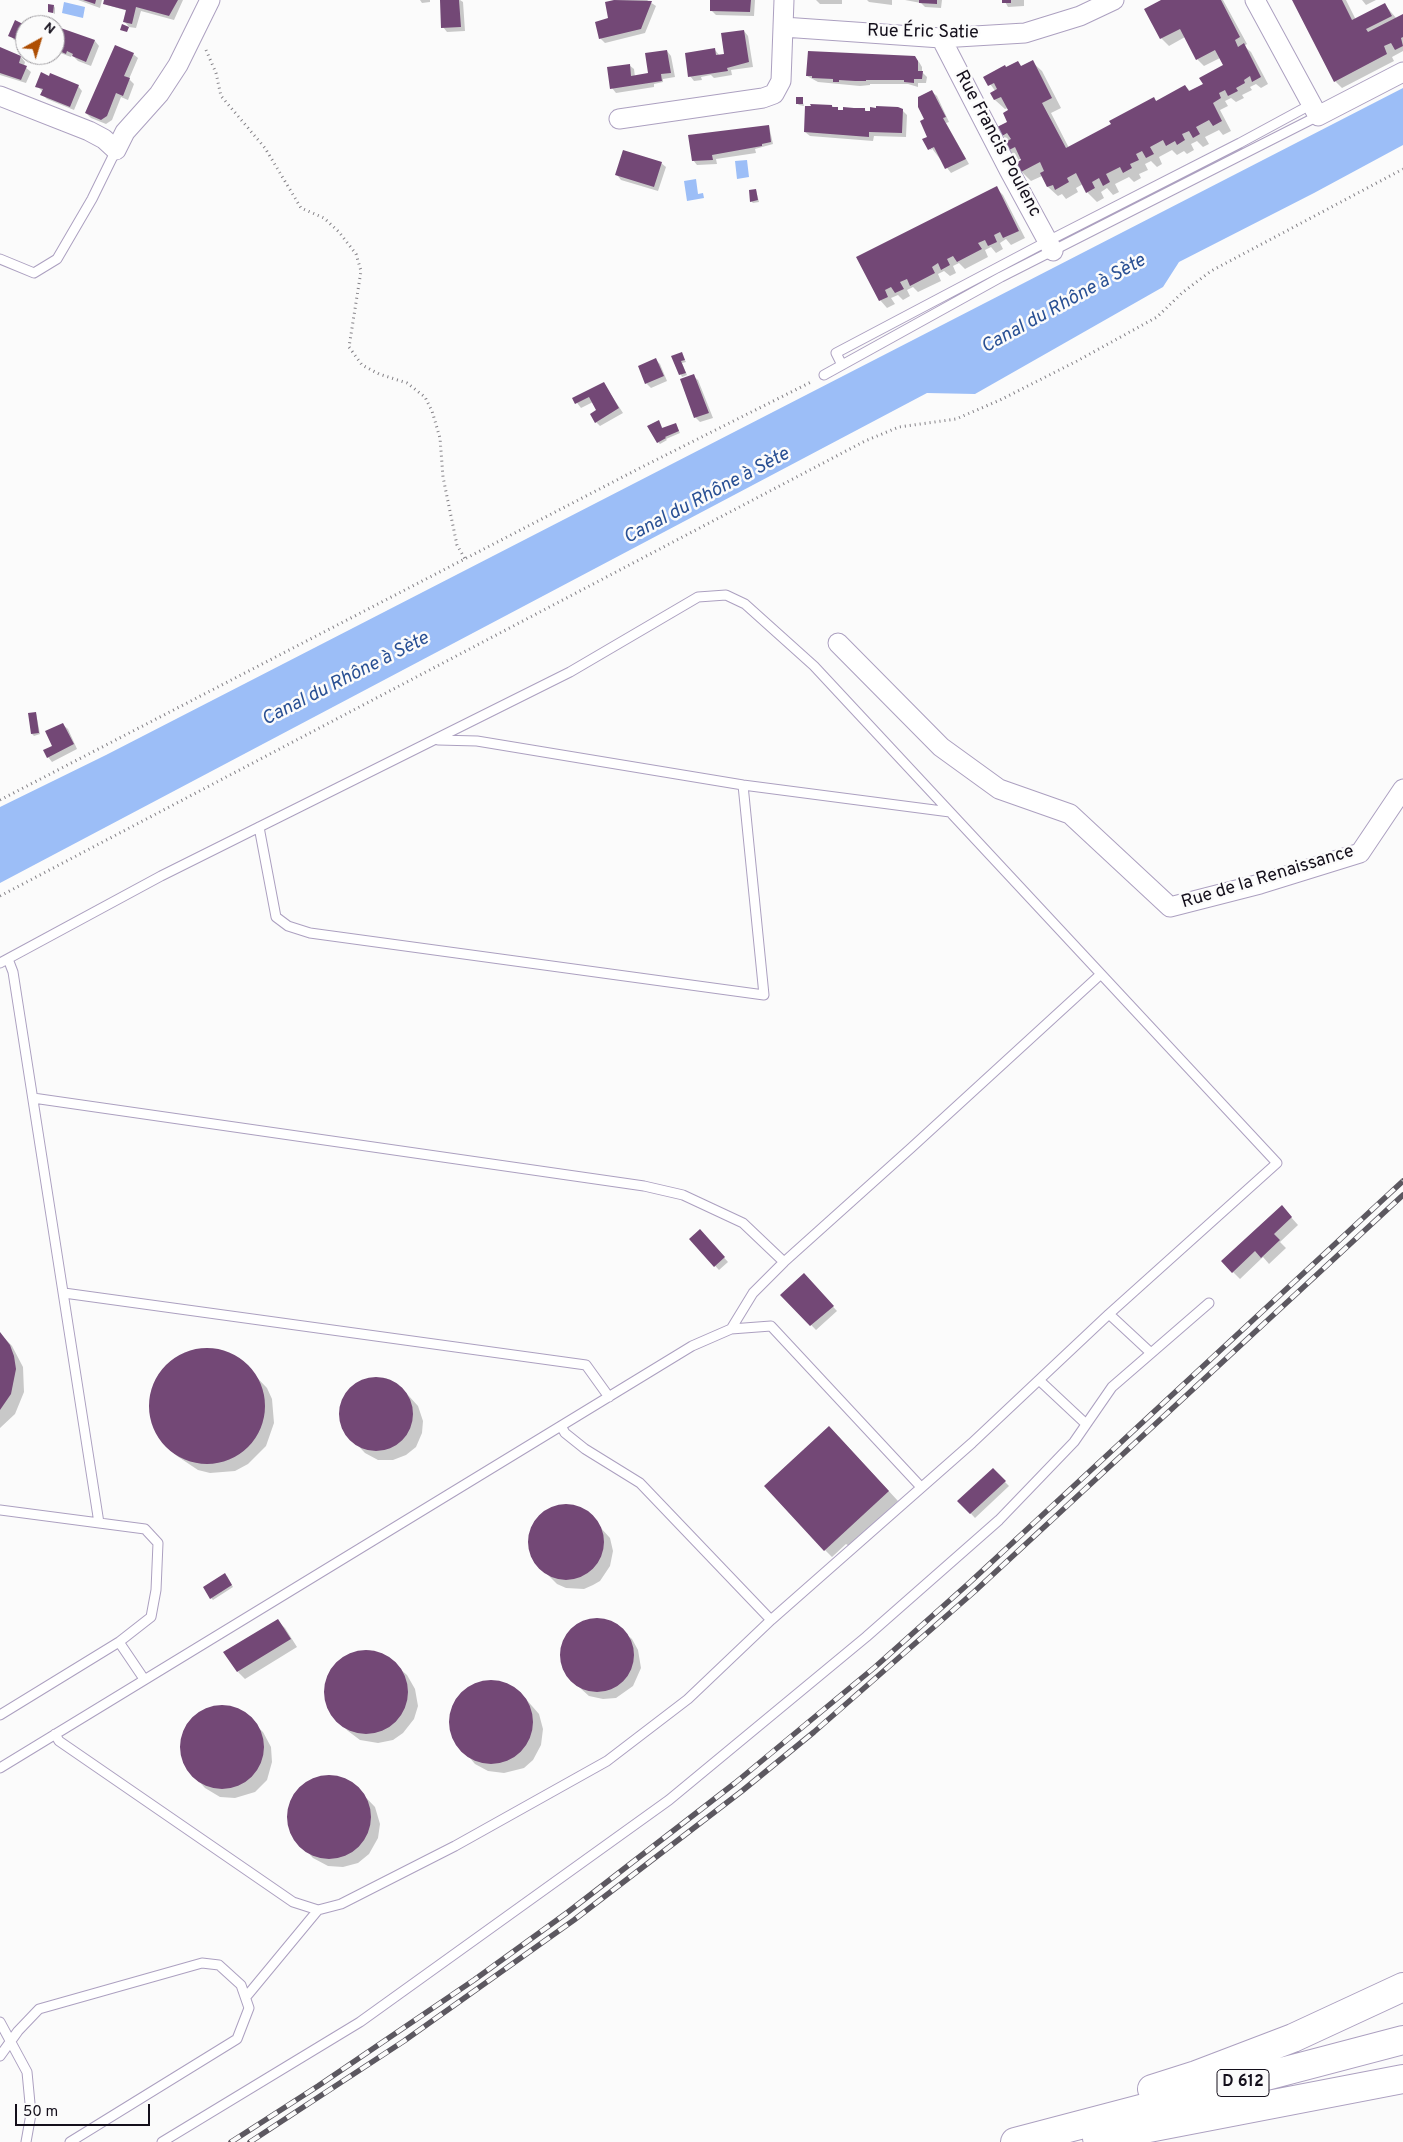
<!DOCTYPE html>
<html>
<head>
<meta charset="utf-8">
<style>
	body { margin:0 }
	#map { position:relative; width:1403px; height:2142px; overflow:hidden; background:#fbfbfb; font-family:Overpass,sans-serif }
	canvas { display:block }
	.north { position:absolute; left:15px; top:15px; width:50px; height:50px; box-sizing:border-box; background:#fbfbfb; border:1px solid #9f9da1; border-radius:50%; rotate:39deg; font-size:14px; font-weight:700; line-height:20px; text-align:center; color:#140f1b }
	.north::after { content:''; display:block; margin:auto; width:18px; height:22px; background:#ae4e03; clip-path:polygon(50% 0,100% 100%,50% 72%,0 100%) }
	.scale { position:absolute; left:15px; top:2104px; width:135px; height:22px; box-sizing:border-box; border:2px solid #140f1b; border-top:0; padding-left:6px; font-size:15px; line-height:18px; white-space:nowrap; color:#140f1b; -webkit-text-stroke:4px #fbfbfb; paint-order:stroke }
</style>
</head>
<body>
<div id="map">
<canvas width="1403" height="2142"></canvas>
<div class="north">N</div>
<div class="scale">50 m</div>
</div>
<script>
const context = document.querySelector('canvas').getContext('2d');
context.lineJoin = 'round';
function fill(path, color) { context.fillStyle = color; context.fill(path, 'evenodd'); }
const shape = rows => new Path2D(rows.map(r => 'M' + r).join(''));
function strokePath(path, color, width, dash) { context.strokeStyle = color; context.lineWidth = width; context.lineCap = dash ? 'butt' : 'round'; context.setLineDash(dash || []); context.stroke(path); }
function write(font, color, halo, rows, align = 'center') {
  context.font = font + ' Overpass,sans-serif'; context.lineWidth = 5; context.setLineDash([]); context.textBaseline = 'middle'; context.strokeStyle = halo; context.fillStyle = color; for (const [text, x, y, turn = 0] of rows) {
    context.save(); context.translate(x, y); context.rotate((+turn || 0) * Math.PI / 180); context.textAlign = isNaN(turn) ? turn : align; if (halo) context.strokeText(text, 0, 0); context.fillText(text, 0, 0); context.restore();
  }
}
const water = shape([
	[64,2,85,7,83,18,62,13],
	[1403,88,1403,145,1314,193,1179,262,1163,287,975,394,927,393,0,883,0,807,106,755],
	[747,160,749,177,737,179,735,161],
	[696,179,698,194,703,193,704,198,687,201,684,181]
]);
const shadow = shape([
	[78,0,102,0,100,8],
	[106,0,183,0,174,20,141,11,136,28,129,27,125,22,128,11,107,5,105,3],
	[420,0,430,0,430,2,422,3],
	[441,0,460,0,463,2,465,31,447,32,443,27],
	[615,0,647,0,656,6,645,33,605,43,600,38,610,19],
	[712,0,755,0,754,16,716,15,711,10],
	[816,0,842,0,842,4,820,4],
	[867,0,892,0,892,5,869,2],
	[905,0,942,0,941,8,925,7,921,3],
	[1004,0,1024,0,1024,6,1008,7],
	[1164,0,1223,0,1247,44,1244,46,1251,52,1268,84,1261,88,1256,84,1250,87,1252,90,1242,95,1244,98,1236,102,1231,98,1225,101,1228,106,1220,110,1231,131,1223,135,1219,130,1205,137,1209,144,1203,147,1197,141,1191,144,1194,150,1187,154,1184,151,1177,155,1172,150,1159,157,1162,164,1157,167,1151,161,1145,164,1148,170,1139,174,1141,178,1134,182,1129,177,1115,184,1119,192,1113,195,1107,188,1101,192,1104,198,1097,202,1087,192,1083,184,1076,188,1078,192,1066,199,1062,194,1058,196,1048,187,1042,176,1031,181,1022,172,1022,158,1018,160,1008,150,1009,142,1003,136,1009,122,1010,110,1008,108,1005,109,995,100,992,94,996,92,985,77,1006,69,1022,67,1032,62,1042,71,1061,108,1051,113,1069,148,1112,125,1154,99,1157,102,1185,86,1191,92,1202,86,1224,66,1220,58,1204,66,1197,59,1185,37,1169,46,1161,38,1146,9],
	[1294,0,1346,0,1356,20,1385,5,1397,19,1403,16,1403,51,1392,57,1394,61,1342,88,1335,81],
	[1362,0,1376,0,1366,5],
	[54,6,55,8,55,14,49,11],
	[25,26,25,44,14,40,10,35],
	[55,27,95,41,99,46,91,66,78,61,72,55,71,57,55,51],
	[744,31,748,36,753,67,731,70,732,75,714,78,711,75,701,77,702,80,694,81,690,76,715,50,720,56,726,55],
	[0,49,21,57,25,62,24,66,31,72,26,83,0,75],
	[667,51,671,56,675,77,663,79,663,82,654,84,654,87,616,93,612,88,629,65,634,69,635,77,650,74],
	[133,54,138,58,129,79,134,84,128,100,121,97,112,120,106,124,91,118,86,113],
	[914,57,919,62,922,67,922,72,927,77,926,83,918,83,918,87,908,84,870,84,870,85,860,86,818,82,807,76],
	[37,86,78,86,82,91,74,110,47,99,42,94,43,92],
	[932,92,937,96,949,122,946,123,969,164,951,173,930,146,932,150,929,149,925,120],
	[802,99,804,106,799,105,797,103],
	[832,106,840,111,864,109,867,112,902,110,907,115,906,137,874,136,873,141,810,136,805,132],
	[769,126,773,144,755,149,756,153,716,159,717,164,697,165,693,160],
	[661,163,666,167,658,191,621,180,617,175],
	[996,188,1003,195,1025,238,1011,245,1006,239,1000,243,1003,249,996,253,991,247,985,250,988,257,965,269,959,263,953,266,956,273,950,276,944,271,938,274,941,281,918,292,913,287,907,290,910,296,903,300,898,295,891,298,895,304,887,308,880,300,858,258],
	[756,190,759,202,753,203,751,201],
	[681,353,686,362,682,363,687,375,682,377,673,357],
	[655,359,660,364,667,381,651,388,646,383],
	[693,376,698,380,713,418,700,422,696,418,682,380],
	[604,384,623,413,600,426,596,422,598,411,593,402,581,408,574,399],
	[659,421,663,429,676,424,680,433,666,439,667,440,660,444,658,442],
	[36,713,40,734,34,736,32,734],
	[63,725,68,729,77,749,52,762,48,757],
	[1282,1207,1298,1225,1280,1242,1286,1248,1269,1264,1263,1257,1240,1279,1223,1262],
	[700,1231,728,1262,719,1270,690,1239],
	[803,1275,837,1311,816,1330,782,1295],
	[0,1333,12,1346,23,1367,24,1392,15,1414,0,1428],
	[217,1350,239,1359,267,1388,272,1399,274,1423,266,1446,248,1464,235,1471,210,1473,198,1470,177,1456,167,1446,154,1425,150,1401,158,1377,175,1359,192,1351],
	[371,1378,386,1378,398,1384,418,1406,423,1421,422,1433,416,1447,406,1455,393,1460,378,1460,365,1453,345,1432,340,1419,341,1404,348,1391,358,1382],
	[839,1437,898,1501,849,1546,846,1544,832,1557,825,1550],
	[993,1470,1009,1486,975,1518,959,1501],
	[560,1507,575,1508,590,1516,610,1538,613,1551,610,1566,600,1581,593,1585,584,1589,566,1588,557,1584,534,1561,530,1549,530,1534,536,1522,547,1511],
	[227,1576,233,1587,213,1600,211,1598],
	[598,1619,612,1622,632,1639,638,1650,641,1668,633,1686,616,1698,603,1699,589,1696,570,1679,562,1667,561,1653,564,1640,574,1628,586,1621],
	[278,1621,285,1628,297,1647,245,1679,238,1672],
	[369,1650,384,1655,407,1675,415,1689,418,1706,414,1719,403,1733,393,1740,378,1743,360,1740,348,1731,338,1721,328,1706,325,1691,329,1674,340,1660,356,1652],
	[486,1681,505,1683,518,1690,539,1714,543,1729,541,1745,533,1760,524,1768,504,1773,488,1771,475,1764,456,1742,450,1723,453,1707,461,1695,475,1684],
	[215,1707,234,1708,242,1712,263,1732,271,1747,272,1762,267,1780,255,1792,235,1798,220,1797,205,1788,185,1766,182,1753,183,1735,191,1721,202,1712],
	[323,1777,340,1777,353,1784,375,1807,380,1824,378,1838,369,1854,358,1863,343,1867,328,1866,313,1858,293,1836,288,1820,290,1806,298,1790,309,1781]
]);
const building = shape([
	[83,0,96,0,95,4],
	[104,0,178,0,169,16,136,7,132,24,123,22,126,10,103,4],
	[440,0,459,0,461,27,441,28],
	[614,0,652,1,641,29,599,39,595,22,608,18,605,2],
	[710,0,751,0,750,12,710,11],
	[919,0,937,0,937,4,919,3],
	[1002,0,1011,0,1011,3,1002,3],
	[1161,0,1221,0,1240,37,1235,40,1238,47,1244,43,1261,77,1252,82,1250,76,1244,80,1245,83,1236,88,1238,91,1228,96,1225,90,1219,93,1221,98,1213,103,1222,121,1213,126,1209,120,1196,127,1200,134,1193,138,1189,131,1182,134,1185,140,1177,145,1175,141,1166,146,1163,140,1150,147,1154,154,1146,158,1142,151,1136,154,1139,160,1130,164,1132,168,1123,173,1120,167,1106,174,1110,182,1103,186,1099,178,1092,182,1095,188,1086,193,1076,173,1067,178,1069,182,1055,190,1053,185,1047,187,1040,173,1044,171,1040,162,1021,172,1016,163,1021,160,1015,147,1007,151,1003,143,1011,139,1007,133,1002,136,997,127,1007,122,1003,113,1008,110,1001,97,994,100,990,93,997,89,994,83,988,86,983,77,1005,65,1006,67,1018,61,1021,66,1033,60,1052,98,1042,103,1066,148,1111,124,1109,121,1154,97,1156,101,1185,85,1189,91,1203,84,1199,78,1223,65,1215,50,1196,60,1180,29,1160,39,1144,9],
	[1292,0,1342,0,1352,20,1385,3,1392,16,1366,29,1368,32,1403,14,1403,37,1401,38,1403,46,1395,50,1391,43,1384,46,1387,54,1334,82],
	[48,4,54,5,53,13,48,12],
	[15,20,25,25,25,43,8,36],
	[122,24,129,27,127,32,120,30],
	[55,26,95,40,86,62,72,56,73,54,67,51,66,54,55,49],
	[744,30,749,62,727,68,728,71,688,77,685,53,715,48,716,55,724,54,721,33],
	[115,45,134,53,124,76,130,78,123,96,116,93,107,116,101,120,85,113],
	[0,47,21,56,19,63,27,66,21,80,0,73],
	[667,50,671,73,661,74,662,81,610,89,607,67,630,64,631,76,648,73,645,53],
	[808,51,915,56,918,61,918,71,923,71,922,79,914,79,914,83,904,82,904,80,866,80,866,81,855,81,839,80,839,82,833,82,833,79,812,78,812,76,806,76],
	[41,72,49,76,50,73,79,85,70,107,40,95,43,89,35,87],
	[932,90,946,117,943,118,966,159,945,169,934,147,928,150,922,139,927,137,920,121,924,119,918,107,918,97],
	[796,97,803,97,803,104,796,104],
	[810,104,832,105,832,107,838,107,838,110,843,110,843,107,854,108,865,108,865,111,870,111,870,107,876,108,876,106,898,107,903,109,902,133,869,132,869,137,804,132,805,106,811,106],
	[769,125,771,142,762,144,762,146,712,155,713,160,692,161,688,135],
	[623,150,662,162,654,187,615,175],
	[997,186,1019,231,1003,238,1000,232,994,235,997,242,988,246,985,240,978,243,982,249,957,262,953,256,947,259,950,265,941,270,938,263,932,267,935,273,910,286,907,279,900,282,904,289,895,293,891,287,885,290,888,297,879,301,856,257],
	[756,189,758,200,750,202,749,190],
	[682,352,685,360,681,361,686,373,679,375,671,356],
	[656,358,664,376,645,384,638,366],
	[694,374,709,413,694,418,680,379],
	[604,382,619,408,595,423,590,414,596,410,589,397,575,404,572,398],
	[659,420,662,428,676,423,679,431,665,437,666,438,657,443,647,426],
	[36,712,39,733,31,734,28,713],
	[63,723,74,744,47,758,43,750,52,746,45,731],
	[1282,1205,1292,1217,1274,1234,1280,1240,1261,1258,1255,1251,1232,1273,1221,1261],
	[700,1229,725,1257,714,1267,689,1239],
	[804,1273,834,1306,810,1326,780,1295],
	[0,1332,10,1345,14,1356,16,1369,11,1394,0,1410],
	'149 1406a58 58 0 1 1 116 0a58 58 0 1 1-116 0Z',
	'339 1414a37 37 0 1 1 74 0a37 37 0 1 1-74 0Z',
	[829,1426,889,1491,824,1551,764,1486],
	[993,1468,1006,1481,970,1514,957,1501],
	'528 1542a38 38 0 1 1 76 0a38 38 0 1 1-76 0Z',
	[225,1573,232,1585,210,1599,203,1587],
	'560 1655a37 37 0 1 1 74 0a37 37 0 1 1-74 0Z',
	[278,1619,291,1639,237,1672,223,1652],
	'324 1692a42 42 0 1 1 84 0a42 42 0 1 1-84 0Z',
	'449 1722a42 42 0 1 1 84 0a42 42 0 1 1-84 0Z',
	'180 1747a42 42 0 1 1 84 0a42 42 0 1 1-84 0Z',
	'287 1817a42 42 0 1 1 84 0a42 42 0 1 1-84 0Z'
]);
const path = shape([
	[206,50,216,73,221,96,265,148,301,208,324,218,339,232,356,254,361,271,349,347,362,365,379,374,407,383,425,397,432,411,440,438,443,477,452,521,457,545,465,559],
	[0,800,640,468,813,381],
	[0,896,865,441,899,427,956,419,1000,400,1077,361,1157,317,1183,292,1211,271,1403,169]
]);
const lane = shape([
	[0,259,34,273,57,259,92,199,116,150],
	[842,365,836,353,1048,241,1240,143,1312,104],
	[824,375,1001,277,1318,116],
	[438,740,477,741,743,785,950,812],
	[259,827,276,917,288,926,310,933,764,995,743,785],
	[8,959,13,972,99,1523],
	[0,963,161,876,570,672,698,597,726,595,745,604,814,666,1277,1163,1109,1314,972,1443,771,1620,688,1699,607,1761,455,1846,341,1904,318,1910,293,1902,59,1741,55,1734],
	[33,1098,644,1186,683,1195,743,1223,784,1262,753,1293,731,1329],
	[784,1262,911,1148,1101,974],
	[64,1293,586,1365,609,1397],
	[1109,1314,1151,1353],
	[1039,1380,1086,1424],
	[561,1426,565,1433,585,1449,640,1483,771,1620],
	[0,1510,145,1529,158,1543,156,1590,151,1617,119,1642,0,1715],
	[119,1642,144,1679],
	[0,1768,692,1346,731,1329,771,1326,921,1487],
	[246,1997,318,1910],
	[0,2022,27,2072,31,2114,26,2142],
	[0,2056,18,2031,39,2009,202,1963,219,1965,241,1985,249,2008,237,2039,70,2142],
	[162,2142,360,2022,669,1800,866,1637,999,1520,1074,1442,1112,1387,1209,1303]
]);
const street = shape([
	[784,0,783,27,941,38,1025,33,1080,16,1114,0],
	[1255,0,1318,116,1403,72],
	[941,38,1009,170,1053,251],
	[0,96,89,131,104,139,116,150,125,132,159,94,178,65,210,0],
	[619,119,763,98,774,94,781,81,783,27],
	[838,643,941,747,999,789,1070,814,1170,907,1260,884,1360,853,1403,789]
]);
const primary = shape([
	[1152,2089,1196,2075,1293,2038,1403,1987],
	[1097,2138,1403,2079],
	[1015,2142,1403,2040]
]);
const rail = shape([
	[231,2142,318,2086,474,1980,568,1912,735,1783,875,1667,968,1584,1403,1181],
	[250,2142,404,2041,574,1920,742,1791,814,1732,975,1591,1403,1195]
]);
const shields = [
	[1243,2083,52]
];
const shieldNames = [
	["D 612",1243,2083]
];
const streetNames = [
	["Rue Éric Satie",923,33,1],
	["Rue Francis Poulenc",997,144,62],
	["Rue de la Renaissance",1268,878,-17]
];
const waterNames = [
	["Canal du Rhône à Sète",1064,305,-29],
	["Canal du Rhône à Sète",707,497,-28],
	["Canal du Rhône à Sète",346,680,-27]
];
fill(water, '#9cbef7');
fill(shadow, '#0003');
fill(building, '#734876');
strokePath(lane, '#aca0c0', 11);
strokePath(street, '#aca0c0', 21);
strokePath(primary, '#aca0c0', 30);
strokePath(path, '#838086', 3, [1, 4]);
strokePath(lane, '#fff', 9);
strokePath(street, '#fff', 19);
strokePath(primary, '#fff', 28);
strokePath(rail, '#5c5860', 5.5);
strokePath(rail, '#fbfbfb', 4, [11]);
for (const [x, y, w] of shields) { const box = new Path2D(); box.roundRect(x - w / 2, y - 13.5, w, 27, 4); context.fillStyle = '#fbfbfb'; context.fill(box); strokePath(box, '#140f1b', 1); }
write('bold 16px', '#140f1b', null, shieldNames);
write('18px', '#140f1b', '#fbfbfb', streetNames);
write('italic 19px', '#284f93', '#fbfbfb', waterNames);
</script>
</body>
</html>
